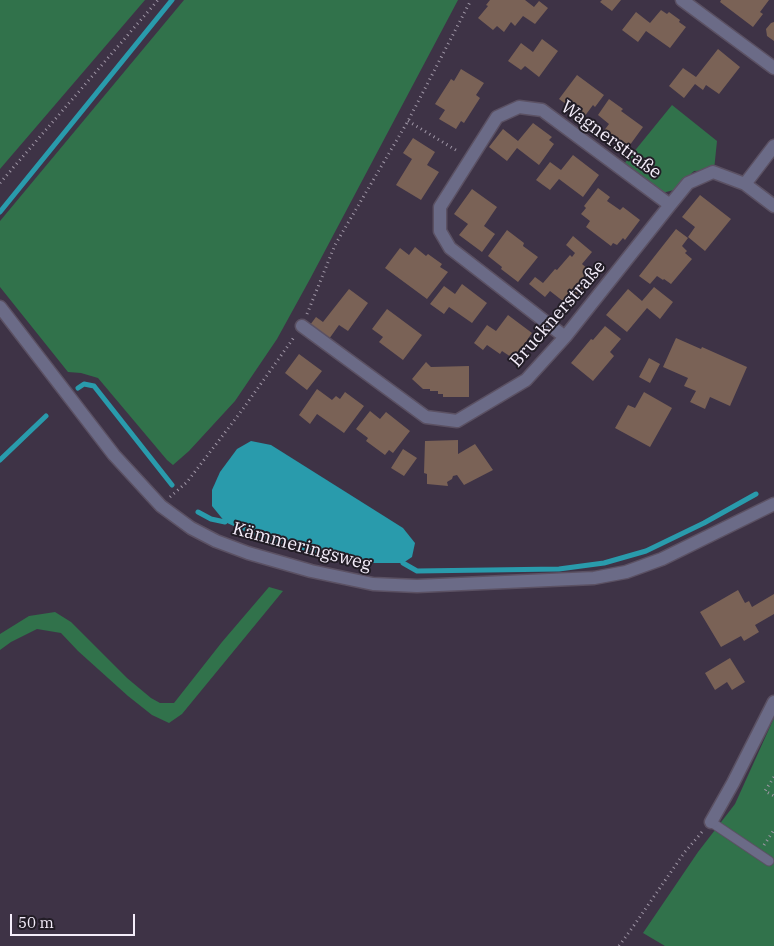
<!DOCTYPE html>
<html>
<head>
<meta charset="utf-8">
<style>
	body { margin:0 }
	#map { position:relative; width:774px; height:946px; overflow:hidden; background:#3e3346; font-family:"IBM Plex Serif",serif }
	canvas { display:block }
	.scale { position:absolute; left:10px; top:914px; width:125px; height:22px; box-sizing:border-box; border:2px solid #f4edfa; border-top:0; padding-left:6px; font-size:15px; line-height:18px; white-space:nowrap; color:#f4edfa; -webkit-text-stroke:4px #221d26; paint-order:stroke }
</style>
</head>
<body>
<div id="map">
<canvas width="774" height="946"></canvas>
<div class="scale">50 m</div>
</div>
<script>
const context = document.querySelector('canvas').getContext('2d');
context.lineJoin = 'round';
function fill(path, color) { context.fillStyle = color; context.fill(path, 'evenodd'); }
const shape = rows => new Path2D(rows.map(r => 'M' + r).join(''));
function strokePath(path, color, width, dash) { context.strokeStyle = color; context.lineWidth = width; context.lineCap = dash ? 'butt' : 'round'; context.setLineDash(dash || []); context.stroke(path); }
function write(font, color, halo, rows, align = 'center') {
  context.font = font + ' "IBM Plex Serif",serif'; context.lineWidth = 4; context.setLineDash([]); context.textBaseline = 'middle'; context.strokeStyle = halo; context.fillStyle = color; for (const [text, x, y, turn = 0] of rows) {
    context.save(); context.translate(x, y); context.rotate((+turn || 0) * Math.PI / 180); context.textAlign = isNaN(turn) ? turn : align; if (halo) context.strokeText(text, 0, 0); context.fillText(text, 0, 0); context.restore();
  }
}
const green = shape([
	[0,0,145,0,0,169],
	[184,0,458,0,310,279,277,339,235,401,189,451,173,465,167,460,98,378,81,373,68,372,0,287,0,221],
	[672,105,717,141,714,170,694,171,674,190,662,193,624,164],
	[269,587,283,591,182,714,169,723,152,715,128,696,78,651,61,633,37,629,11,642,0,650,0,634,29,616,55,612,71,622,127,678,151,698,160,703,174,703,222,642],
	[774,718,774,946,665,946,643,933,698,852,735,804]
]);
const water = shape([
	[251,441,271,445,403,528,415,543,412,557,403,563,355,563,268,542,225,522,212,506,212,490,220,472,237,449]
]);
const stream = shape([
	[0,212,172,0],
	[78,388,84,384,94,386,172,485],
	[0,460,46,416],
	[198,512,211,519,225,522],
	[403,563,417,571,559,569,604,563,646,551,704,523,756,494]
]);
const building = shape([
	[490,0,525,0,534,7,539,1,548,8,535,24,523,16,515,26,511,22,504,32,497,26,493,30,478,18,488,6,486,5],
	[602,0,621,0,612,11,600,2],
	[721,0,769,0,760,12,763,14,753,27,720,2],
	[661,10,667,14,669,12,680,20,679,22,686,27,670,48,646,31,638,42,622,30,636,12,650,23],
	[774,22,774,41,767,36,766,29,771,23],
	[542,39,558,51,539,77,525,66,521,70,508,61,521,43,533,52],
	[718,49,740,67,719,94,706,85,703,90,695,84,684,98,669,86,683,68,696,77],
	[461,69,484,83,476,95,480,98,464,123,461,121,456,129,439,119,445,110,435,104,451,79,454,81],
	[577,75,604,95,595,107,593,105,584,117,559,99],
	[609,99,623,109,621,111,643,127,627,149,603,132,609,124,598,115],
	[533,123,552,137,549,140,554,144,539,165,517,148,507,161,489,147,503,129,518,141],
	[413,138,435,152,427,165,439,172,421,200,396,185,412,159,403,153],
	[573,155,599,175,583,197,559,179,550,190,536,180,550,162,561,170],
	[598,188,610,197,607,201,620,210,623,207,640,220,625,240,623,238,617,245,613,243,611,246,586,227,590,221,581,214,586,208,584,206],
	[472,189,497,207,484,226,495,234,482,252,459,235,468,224,454,214],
	[700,195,731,219,705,251,688,237,695,227,682,217],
	[676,229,688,238,682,246,687,251,685,253,692,259,671,284,664,279,663,280,657,276,650,284,639,276],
	[507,230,524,243,523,246,538,257,518,282,501,269,502,267,488,256],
	[573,236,592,252,582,264,595,275,583,290,581,289,568,305,550,291,545,297,529,284,535,277,543,283,555,269,557,270,570,255,572,257,575,253,566,245],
	[415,247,426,256,428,254,442,264,440,267,448,272,427,299,385,268,400,248,409,255],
	[462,284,487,303,472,323,449,307,444,314,430,304,444,286,455,294],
	[654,287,673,302,660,319,647,308,627,332,606,315,628,289,642,301],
	[349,289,368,303,348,331,339,325,329,339,310,325,316,317,323,322],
	[387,309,422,335,403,360,379,342,383,337,372,329],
	[508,315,532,333,514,359,502,351,500,354,487,345,483,350,474,343,487,325,496,331],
	[605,326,621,339,610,352,614,356,593,381,571,363,591,339,593,340],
	[676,338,701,349,702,347,747,367,730,406,710,397,705,409,690,402,696,391,684,386,688,378,663,367],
	[299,354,322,371,307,390,285,373],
	[649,358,660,364,650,383,639,377],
	[426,362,431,367,469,366,469,397,443,397,443,394,438,394,438,391,430,391,430,389,423,389,412,379],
	[317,389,332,400,336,396,340,399,345,392,364,406,344,433,317,414,310,424,299,415],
	[644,392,672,408,650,447,615,428,628,405,635,408],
	[370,411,380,419,386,412,410,431,393,453,389,450,385,455,366,441,368,438,356,429],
	[458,440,458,454,475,444,493,470,464,485,457,475,453,476,452,479,447,482,448,486,427,484,427,474,424,473,425,441],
	[403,449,417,458,404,476,391,468],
	[738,590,745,603,749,601,752,607,774,594,774,614,755,625,759,632,744,641,741,636,721,647,700,612],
	[730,658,745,682,732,690,727,682,715,690,705,673]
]);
const path = shape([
	[408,121,459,152],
	[0,183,158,0],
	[307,314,335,245,408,121,471,0],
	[170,497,187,482,240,413,295,336],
	[774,777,765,791,774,796],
	[764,845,774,830],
	[619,946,635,924,684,853,702,832]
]);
const lane = shape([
	[711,822,769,861]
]);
const street = shape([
	[682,0,774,68],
	[774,146,745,184,774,206],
	[0,307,114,455,161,506,191,528,216,541,248,553,311,571,373,584,417,586,594,578,626,572,662,559,774,504],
	[302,326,426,417,457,421,526,380,565,337,670,205,688,183,713,172,745,184],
	[565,337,450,248,440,231,440,207,497,117,519,107,542,110,670,205],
	[711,822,733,783,774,702]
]);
const streetNames = [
	["Wagnerstraße",611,140,36],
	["Brucknerstraße",558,314,-49],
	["Kämmeringsweg",302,547,15]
];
fill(green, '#31724b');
fill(water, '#299bac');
strokePath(stream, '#299bac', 5);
fill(building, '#7a6256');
strokePath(lane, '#5b5163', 11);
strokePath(street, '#5b5163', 15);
strokePath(path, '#a097a7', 3, [1, 4]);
strokePath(lane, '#6b6b87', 9);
strokePath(street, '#6b6b87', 12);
write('18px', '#f4edfa', '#221d26', streetNames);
</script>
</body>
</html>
